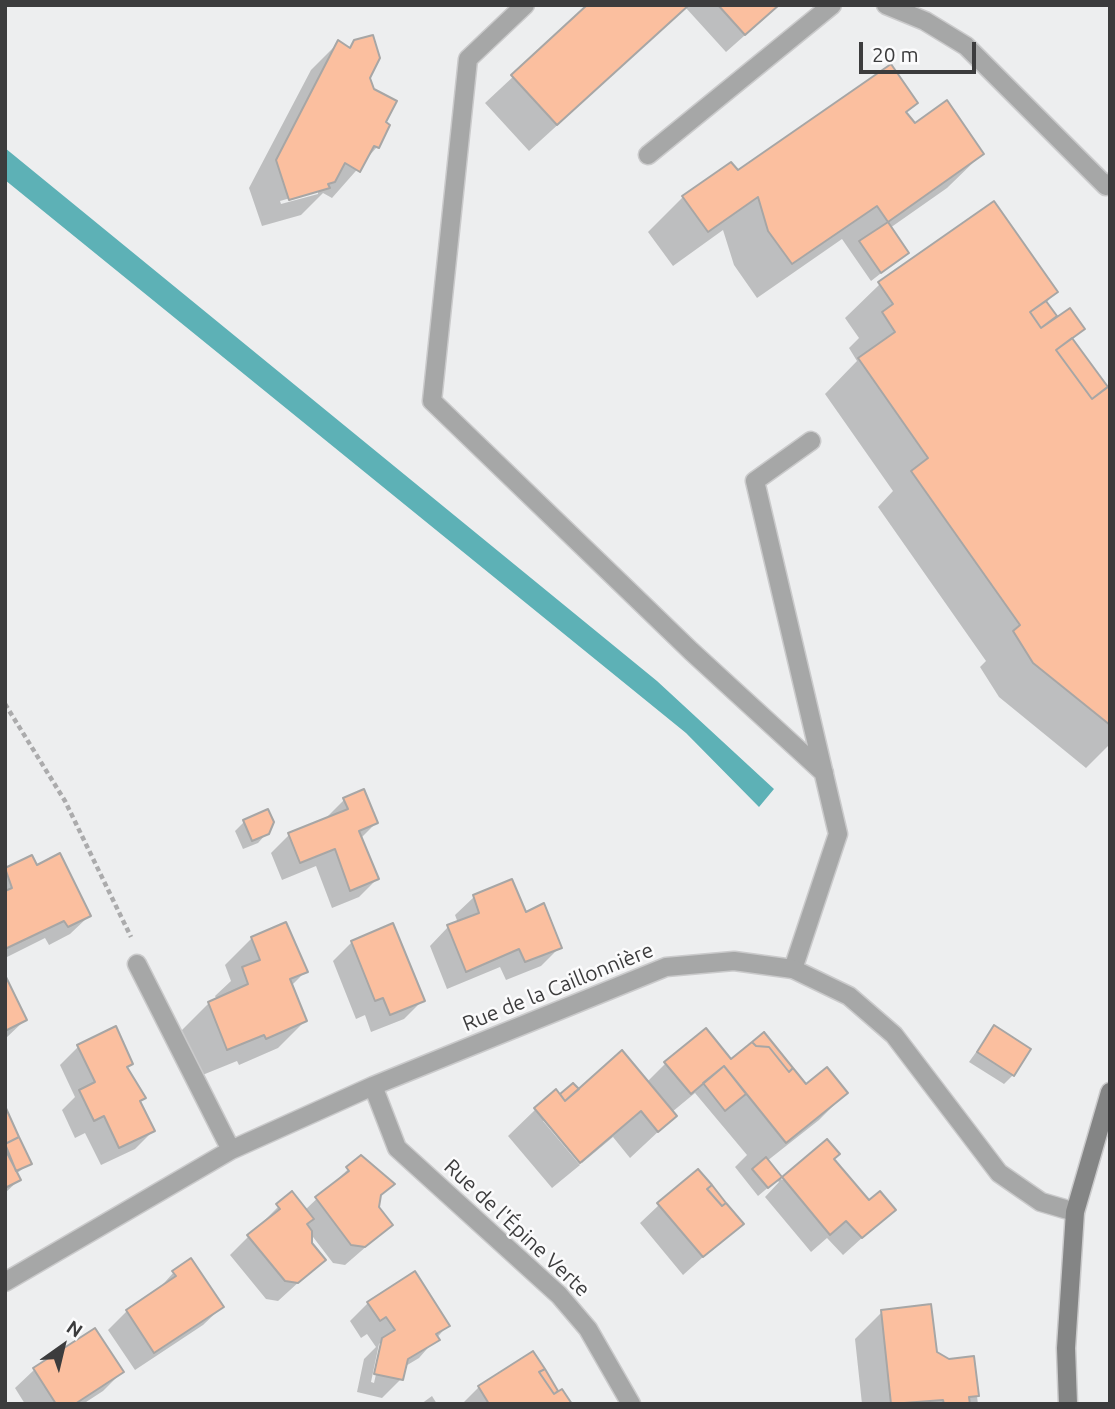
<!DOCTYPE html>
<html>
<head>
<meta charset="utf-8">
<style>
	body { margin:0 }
	#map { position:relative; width:1115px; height:1409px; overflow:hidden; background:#edeeef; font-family:Ubuntu,sans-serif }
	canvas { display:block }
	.frame { position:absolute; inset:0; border:7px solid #3c3c3d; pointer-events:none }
	.north { position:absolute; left:28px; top:1311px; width:70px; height:70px; -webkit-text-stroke:5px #fbfbfc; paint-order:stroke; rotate:34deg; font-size:19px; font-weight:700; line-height:28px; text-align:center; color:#3c3c3d }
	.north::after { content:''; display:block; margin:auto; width:24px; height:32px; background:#3c3c3d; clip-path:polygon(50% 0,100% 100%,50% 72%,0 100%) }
	.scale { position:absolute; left:859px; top:42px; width:117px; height:32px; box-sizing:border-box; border:4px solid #3c3c3d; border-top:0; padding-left:9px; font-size:21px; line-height:24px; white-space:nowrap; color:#3c3c3d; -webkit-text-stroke:5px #fbfbfc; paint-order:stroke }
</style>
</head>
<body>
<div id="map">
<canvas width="1115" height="1409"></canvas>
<div class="frame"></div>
<div class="north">N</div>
<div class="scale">20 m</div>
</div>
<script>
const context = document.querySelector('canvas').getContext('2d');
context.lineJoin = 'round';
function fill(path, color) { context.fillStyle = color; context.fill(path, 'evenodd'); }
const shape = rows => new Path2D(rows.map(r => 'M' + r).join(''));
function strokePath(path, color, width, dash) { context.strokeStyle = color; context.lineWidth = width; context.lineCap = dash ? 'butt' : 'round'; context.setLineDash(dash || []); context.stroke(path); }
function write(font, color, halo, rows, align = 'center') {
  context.font = font + ' Ubuntu,sans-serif'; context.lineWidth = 5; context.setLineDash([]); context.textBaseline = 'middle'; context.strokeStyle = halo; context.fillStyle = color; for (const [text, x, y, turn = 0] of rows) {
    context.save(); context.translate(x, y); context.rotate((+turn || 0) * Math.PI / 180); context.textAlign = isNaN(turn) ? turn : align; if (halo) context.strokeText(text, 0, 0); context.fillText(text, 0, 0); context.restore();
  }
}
const water = shape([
	[5,148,657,681,774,789,759,807,686,733,5,180]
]);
const shadow = shape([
	[590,5,779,5,726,52,686,8,529,151,485,103],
	[355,41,383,123,377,147,332,198,323,193,301,215,262,226,249,188,311,70,338,43,348,49],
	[318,190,318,194,281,204,280,201],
	[916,103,905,113,914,125,982,154,947,188,890,228,907,253,871,281,842,239,757,298,734,265,723,230,673,266,648,232,683,197,731,164,738,173],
	[880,284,1056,292,1046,303,1049,322,1082,328,1071,339,1106,387,1110,388,1110,744,1086,768,999,697,980,667,986,661,878,507,893,491,825,394,857,361,849,348,859,338,845,318],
	[344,800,376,823,360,839,377,879,359,897,332,908,316,866,282,880,271,853,289,835,326,818],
	[244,822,267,833,258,843,243,849,235,831],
	[31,857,36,867,89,916,70,934,49,945,45,938,5,958,5,870],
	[511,881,525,914,560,947,541,966,506,980,500,967,447,989,430,946,448,927,458,923,455,915,474,897],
	[252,938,305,972,291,986,305,1021,278,1048,239,1065,237,1061,200,1076,181,1031,209,1003,217,1000,215,996,231,981,225,965],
	[352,942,423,1000,404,1019,371,1032,365,1015,356,1019,333,961],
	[5,979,25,1020,5,1039],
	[994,1027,1013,1075,1004,1084,969,1062],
	[78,1047,131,1064,126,1069,144,1098,139,1102,153,1131,135,1149,101,1165,85,1133,75,1138,62,1110,75,1097,60,1065],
	[731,1062,806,1087,846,1093,819,1120,767,1161,782,1180,827,1141,832,1159,869,1202,893,1210,843,1255,827,1238,811,1252,765,1197,779,1182,777,1180,758,1196,735,1167,747,1155,695,1093,672,1112,675,1116,630,1158,613,1137,582,1163,546,1119,543,1121,580,1165,552,1188,508,1136,536,1109,573,1085,579,1091,647,1082,666,1063],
	[5,1110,30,1163,16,1174,19,1180,5,1193],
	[361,1157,393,1184,378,1198,377,1208,391,1225,345,1265,333,1263,310,1233,310,1244,323,1260,278,1301,266,1299,230,1255,291,1194,305,1210],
	[659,1205,741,1223,683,1275,640,1223],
	[174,1272,222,1307,203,1325,135,1370,108,1330,127,1311,156,1292],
	[368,1303,448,1325,419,1358,404,1367,401,1379,382,1398,357,1392,364,1359,376,1347,367,1334,361,1338,350,1321],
	[384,1339,374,1383,371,1382,379,1344],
	[882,1312,949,1361,972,1358,978,1404,862,1404,855,1339],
	[95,1330,122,1372,103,1391,83,1404,25,1404,15,1388,34,1370],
	[532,1353,550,1397,569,1404,462,1404,479,1387],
	[432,1396,437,1404,421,1404]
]);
const building = shape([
	[587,5,689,5,557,125,511,75,587,5],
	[718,5,779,5,745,35,718,5],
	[373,35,380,58,370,78,374,89,397,101,386,122,390,125,379,148,374,146,360,172,345,163,335,182,328,184,330,188,289,200,276,160,338,40,350,48,354,40,373,35],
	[891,64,918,103,906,112,915,123,947,100,984,154,888,222,877,206,792,264,768,231,758,197,708,232,682,196,731,162,738,170,891,64],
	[994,201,1058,292,1030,312,1041,328,1070,308,1085,329,1056,350,1092,399,1110,385,1110,725,1033,663,1013,631,1020,625,911,471,928,458,858,358,895,332,882,312,893,304,878,282,994,201],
	[888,222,909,253,881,273,859,241,888,222],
	[1046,301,1057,316,1041,328,1030,312,1046,301],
	[1072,338,1108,387,1092,399,1056,350,1072,338],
	[364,789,378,823,359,831,379,879,350,891,335,849,300,863,288,833,348,809,343,798,364,789],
	[268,809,274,822,269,834,252,841,243,820,268,809],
	[60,853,91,916,68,927,64,921,5,949,5,891,12,888,5,868,32,855,37,865,60,853],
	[512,879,526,912,544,903,562,948,525,962,519,949,466,972,447,925,479,913,473,895,512,879],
	[286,922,308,972,290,979,307,1021,266,1039,264,1035,227,1050,208,1002,248,984,242,967,260,960,251,937,286,922],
	[393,923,425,1001,390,1015,383,998,375,1001,351,941,393,923],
	[5,975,27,1020,5,1031,5,975],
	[994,1025,1031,1049,1014,1076,977,1052,994,1025],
	[116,1026,133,1064,127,1067,146,1098,140,1101,155,1131,119,1148,104,1116,94,1121,79,1090,95,1082,77,1045,116,1026],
	[706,1028,731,1059,752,1042,756,1046,769,1047,789,1072,793,1068,806,1084,827,1067,848,1093,786,1143,724,1066,691,1094,664,1062,706,1028],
	[764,1032,793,1068,789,1072,769,1047,756,1046,752,1042,764,1032],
	[622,1050,677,1116,658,1132,641,1111,580,1163,534,1108,556,1089,565,1101,622,1050],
	[724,1066,746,1094,725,1111,703,1083,724,1066],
	[573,1083,579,1089,565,1101,560,1094,573,1083],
	[5,1106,19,1137,5,1144,5,1106],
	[19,1137,32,1164,16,1171,5,1144,19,1137],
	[827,1139,840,1154,834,1159,869,1200,880,1191,896,1210,862,1238,846,1221,830,1235,782,1177,827,1139],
	[5,1149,21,1180,5,1188,5,1149],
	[361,1155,395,1184,381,1195,379,1207,393,1225,365,1247,351,1245,315,1197,349,1171,346,1167,361,1155],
	[766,1157,782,1177,768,1188,752,1169,766,1157],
	[698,1169,712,1185,707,1189,722,1206,726,1203,744,1224,703,1257,657,1203,698,1169],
	[712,1185,726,1203,722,1206,707,1189,712,1185],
	[292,1191,314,1219,307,1224,312,1231,312,1243,326,1260,298,1283,285,1281,247,1235,280,1209,276,1204,292,1191],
	[191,1258,224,1307,154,1353,126,1310,176,1276,172,1271,191,1258],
	[415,1271,450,1326,436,1334,440,1340,408,1359,403,1380,374,1374,382,1338,395,1330,386,1317,380,1321,367,1302,415,1271],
	[931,1304,937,1352,949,1359,974,1356,979,1396,969,1397,970,1404,944,1404,943,1400,891,1404,881,1310,931,1304],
	[95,1328,124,1372,75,1404,56,1404,33,1368,95,1328],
	[533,1351,545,1369,539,1372,554,1394,562,1389,572,1404,489,1404,478,1386,533,1351],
	[545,1369,558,1391,554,1394,539,1372,545,1369]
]);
const path = shape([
	[5,704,65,801,131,937]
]);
const lane = shape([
	[525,5,468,59,432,401,691,651,824,773],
	[886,5,925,21,966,46,1106,186,1110,183],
	[648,155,832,5],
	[793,969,838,834,755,481,811,441]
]);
const street = shape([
	[137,964,231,1150],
	[373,1086,397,1148,559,1295,588,1329,631,1404],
	[5,1282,231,1150,373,1086,666,967,734,961,793,969,849,996,894,1035,999,1173,1041,1202,1075,1212]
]);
const secondary = shape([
	[1068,1404,1066,1348,1075,1212,1110,1092]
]);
const streetNames = [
	["Rue de la Caillonnière",558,987,-22],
	["Rue de l'Épine Verte",517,1228,43]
];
fill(water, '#5db1b6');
fill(shadow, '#0003');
fill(building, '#fbbf9f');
strokePath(building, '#a7a6a5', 2);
strokePath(lane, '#cacacb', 21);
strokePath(street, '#cacacb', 21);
strokePath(secondary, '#cacacb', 21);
strokePath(path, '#ababac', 4.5, [5, 3.5]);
strokePath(lane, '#a6a7a7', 18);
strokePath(street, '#a6a7a7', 18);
strokePath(secondary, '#848585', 18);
write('21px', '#3c3c3d', '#fbfbfc', streetNames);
</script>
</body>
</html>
